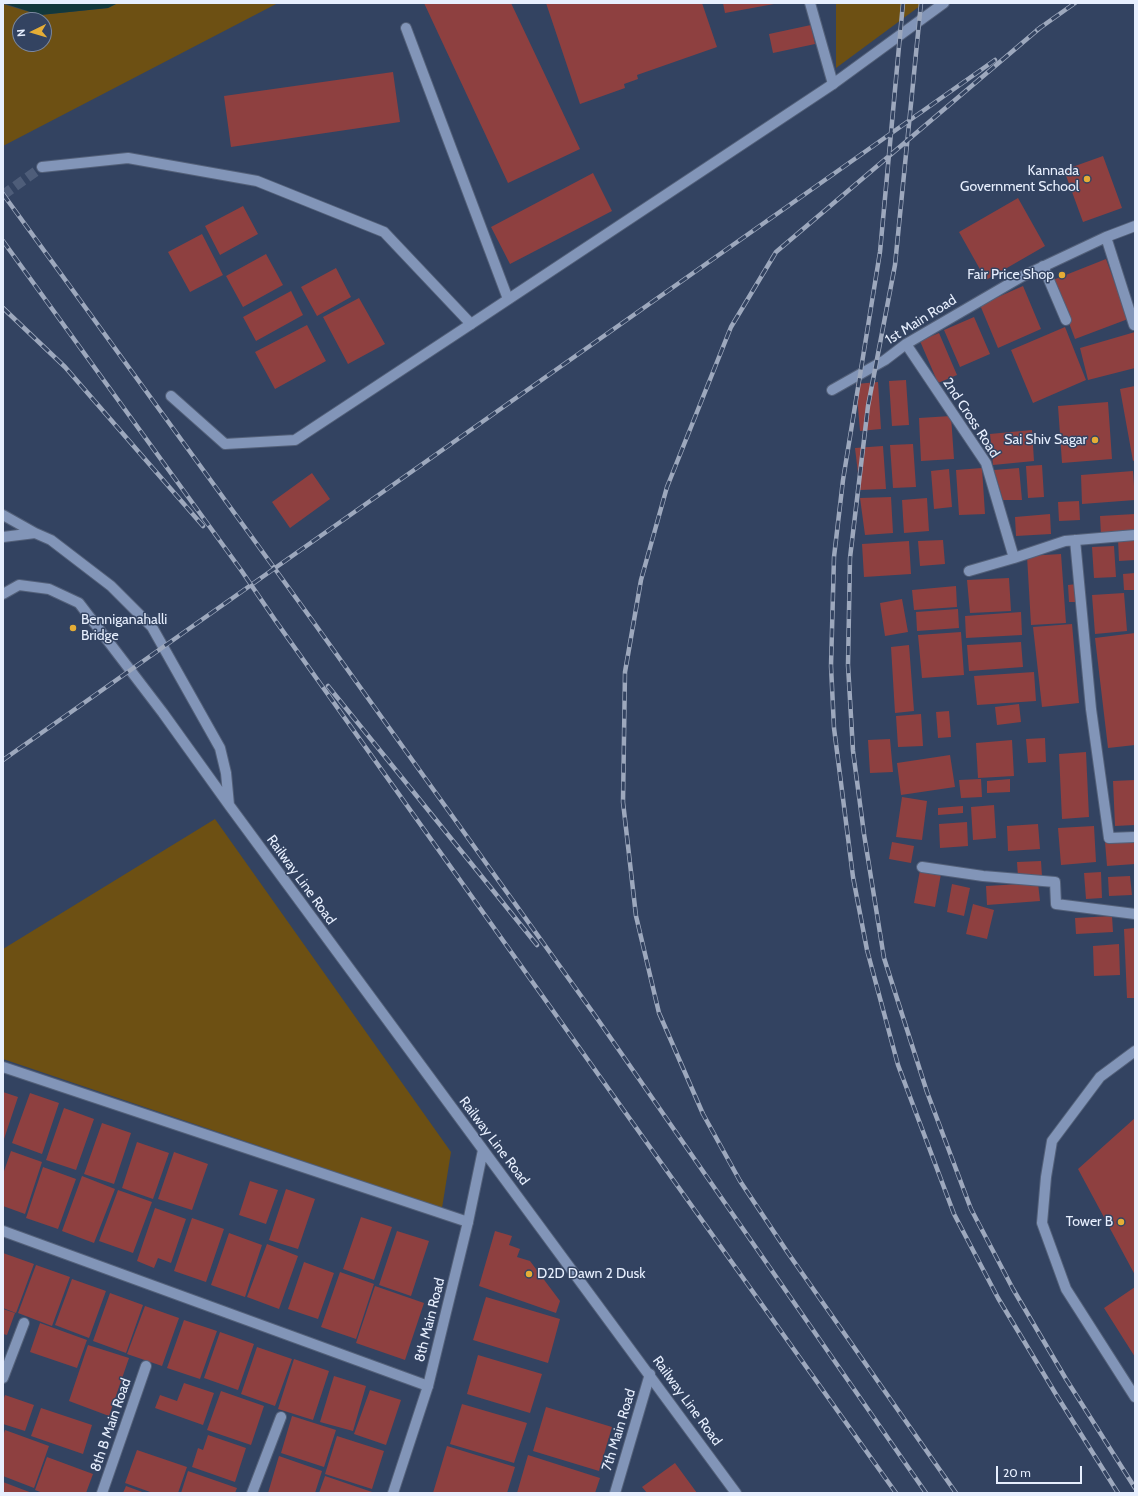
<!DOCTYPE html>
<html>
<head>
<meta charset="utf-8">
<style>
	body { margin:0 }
	#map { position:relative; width:1138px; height:1496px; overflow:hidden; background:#334361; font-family:Cabin,sans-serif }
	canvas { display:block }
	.frame { position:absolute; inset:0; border:4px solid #e7effe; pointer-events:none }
	.north { position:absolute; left:12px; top:12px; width:40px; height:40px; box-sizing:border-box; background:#334361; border:1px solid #7b88a0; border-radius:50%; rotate:265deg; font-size:11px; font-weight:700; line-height:16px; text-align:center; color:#e7effe }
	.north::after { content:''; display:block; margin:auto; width:14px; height:18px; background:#e5ad36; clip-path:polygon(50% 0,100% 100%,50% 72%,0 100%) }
	.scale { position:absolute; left:996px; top:1466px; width:86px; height:18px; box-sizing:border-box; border:2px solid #e7effe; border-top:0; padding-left:5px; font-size:12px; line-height:14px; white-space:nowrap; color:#e7effe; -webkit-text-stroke:3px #334361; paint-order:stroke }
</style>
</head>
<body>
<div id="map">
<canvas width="1138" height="1496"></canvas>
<div class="frame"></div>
<div class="north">N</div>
<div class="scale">20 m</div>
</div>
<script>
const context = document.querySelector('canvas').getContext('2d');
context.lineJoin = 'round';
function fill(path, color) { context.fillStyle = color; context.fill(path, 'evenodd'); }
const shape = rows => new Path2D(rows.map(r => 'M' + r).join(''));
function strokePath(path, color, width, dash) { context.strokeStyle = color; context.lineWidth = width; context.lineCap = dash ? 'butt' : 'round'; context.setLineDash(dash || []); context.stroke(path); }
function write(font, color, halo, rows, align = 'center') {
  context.font = font + ' Cabin,sans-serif'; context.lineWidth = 3; context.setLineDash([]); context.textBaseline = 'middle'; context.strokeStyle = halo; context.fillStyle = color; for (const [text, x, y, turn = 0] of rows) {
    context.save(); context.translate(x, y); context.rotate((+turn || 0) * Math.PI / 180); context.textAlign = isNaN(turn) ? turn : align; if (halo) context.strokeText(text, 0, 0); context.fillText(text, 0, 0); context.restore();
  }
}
const green = shape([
	[118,3,278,3,3,146,3,4,40,15,108,8],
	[20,20,44,20,44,44,20,44],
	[836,3,924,3,836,68],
	[215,819,451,1152,442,1208,3,1059,3,949]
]);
const water = shape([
	[3,3,118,3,108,8,40,15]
]);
const building = shape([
	[424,3,511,3,580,149,508,183],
	[546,3,702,3,717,47,637,75,638,79,624,84,625,88,580,104],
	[723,3,774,3,774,4,725,13],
	[811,25,815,44,773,53,769,34],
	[393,72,400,122,231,147,224,96],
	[1103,156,1122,208,1083,222,1064,170],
	[593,173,612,211,510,264,491,227],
	[1018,198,1045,246,986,280,959,232],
	[243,206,258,234,220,255,205,226],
	[202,234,223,275,190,292,168,252],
	[266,254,283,285,243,307,226,276],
	[1106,259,1128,319,1075,339,1053,280],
	[336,268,351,297,317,316,301,287],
	[1023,286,1041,329,998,348,980,305],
	[291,291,303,315,256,341,243,317],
	[359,298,385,344,348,364,323,317],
	[974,317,990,354,960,367,944,330],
	[307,325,326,361,275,389,255,352],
	[1065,327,1086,380,1033,403,1011,350],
	[1135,332,1135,368,1088,380,1080,348],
	[939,333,957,375,938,383,920,341],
	[906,380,909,425,892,426,889,381],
	[878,382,881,429,860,431,856,384],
	[1135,386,1135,460,1133,461,1120,389],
	[1108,402,1112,459,1062,463,1058,406],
	[951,416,954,459,921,461,919,418],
	[1032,430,1034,461,993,465,990,434],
	[913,444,916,487,893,488,890,445],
	[883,446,886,489,860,490,855,448],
	[1042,465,1044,497,1028,498,1026,466],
	[982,468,985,514,959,515,956,470],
	[1019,468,1022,500,1003,500,994,470],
	[949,469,952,507,934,509,931,471],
	[1133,471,1135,500,1082,504,1081,475],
	[312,473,330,499,290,528,272,502],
	[891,497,893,533,865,535,860,498],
	[927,498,929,531,904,533,902,500],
	[1079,501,1080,520,1059,521,1058,502],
	[1050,514,1051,534,1016,536,1015,517],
	[1135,514,1135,533,1101,535,1100,516],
	[1135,538,1135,560,1119,561,1118,539],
	[943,540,945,564,920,566,918,541],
	[909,541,911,574,864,577,862,544],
	[1114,546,1116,577,1094,578,1092,547],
	[1061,554,1066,623,1031,625,1027,556],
	[1135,573,1135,590,1124,590,1123,574],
	[1009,578,1011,611,970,613,967,580],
	[1077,584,1078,602,1069,602,1068,585],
	[956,586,957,607,914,610,912,590],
	[1124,593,1127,631,1095,634,1092,595],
	[902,599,908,632,885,636,880,603],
	[958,609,959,628,917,631,916,612],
	[1021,612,1022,635,966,638,965,616],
	[1072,624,1079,703,1042,707,1033,627],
	[961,632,964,675,922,678,918,635],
	[1135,633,1135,745,1108,748,1095,638],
	[1021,642,1023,667,969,671,967,645],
	[909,645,914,711,895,713,891,647],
	[1034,672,1036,701,977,705,974,676],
	[1019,704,1021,722,997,725,995,707],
	[949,711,951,737,938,738,936,712],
	[921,714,923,746,898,747,896,716],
	[1045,738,1046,762,1028,763,1026,739],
	[890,739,893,772,870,773,868,740],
	[1012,740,1014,776,978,778,976,743],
	[1086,752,1089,817,1062,819,1059,754],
	[950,755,955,787,901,795,897,763],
	[981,779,982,797,961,798,959,780],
	[1010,779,1010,792,987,793,987,781],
	[1135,780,1135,825,1115,826,1113,781],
	[902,797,927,801,922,840,896,837],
	[994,805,996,838,973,840,971,807],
	[963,806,963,813,938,815,938,808],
	[967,822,968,846,940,848,939,824],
	[1038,824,1040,849,1008,851,1007,826],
	[1094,826,1096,862,1061,865,1058,828],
	[1135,840,1135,864,1107,866,1105,842],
	[892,842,914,846,911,863,889,859],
	[1041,861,1042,876,1018,877,1017,862],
	[920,870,941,874,935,907,914,903],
	[1101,872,1102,898,1086,899,1084,873],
	[1130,876,1132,895,1109,896,1108,877],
	[1038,883,1040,901,987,905,986,886],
	[952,884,970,888,964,916,947,912],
	[973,904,994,910,987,939,966,934],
	[1112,916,1113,932,1076,934,1075,918],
	[1135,928,1135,998,1127,998,1124,929],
	[1119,944,1120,975,1094,976,1093,946],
	[3,1092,18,1097,3,1142],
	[30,1093,59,1103,42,1154,12,1143],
	[64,1108,94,1119,76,1170,46,1160],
	[1135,1118,1135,1275,1078,1169],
	[102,1123,131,1133,114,1184,84,1174],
	[137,1142,169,1153,153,1199,122,1188],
	[11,1151,42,1162,25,1214,3,1206,3,1174],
	[174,1152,208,1164,192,1210,158,1199],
	[43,1167,76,1179,58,1229,26,1218],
	[82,1176,115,1189,94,1243,62,1231],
	[250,1181,278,1190,266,1224,239,1215],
	[286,1189,315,1199,298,1249,269,1240],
	[118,1190,152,1202,133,1253,99,1241],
	[155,1208,186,1219,171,1263,158,1258,154,1268,137,1261],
	[361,1217,392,1227,374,1280,343,1269],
	[192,1218,224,1229,206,1282,174,1271],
	[397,1231,429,1241,411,1296,379,1285],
	[495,1231,512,1236,509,1245,520,1249,517,1257,530,1261,560,1301,556,1313,479,1286],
	[229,1233,262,1245,245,1297,211,1285],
	[267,1244,298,1256,279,1309,247,1297],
	[3,1253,34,1264,16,1313,3,1308],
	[304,1262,334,1273,318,1319,288,1309],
	[36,1265,70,1277,52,1326,18,1313],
	[340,1272,374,1284,356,1339,321,1327],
	[72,1279,106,1291,89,1338,55,1325],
	[375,1286,424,1303,405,1360,356,1343],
	[1135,1287,1135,1357,1104,1308],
	[110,1293,143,1305,126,1353,93,1341],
	[486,1297,560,1319,548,1363,473,1340],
	[145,1306,179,1318,162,1366,127,1354],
	[3,1309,15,1313,7,1335,3,1334],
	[184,1320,217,1331,200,1379,167,1368],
	[40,1323,87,1340,77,1368,30,1352],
	[220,1332,254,1344,238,1390,204,1378],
	[88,1345,129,1358,109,1416,69,1401],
	[257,1347,292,1359,275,1406,241,1394],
	[478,1355,542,1374,530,1413,467,1394],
	[294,1359,329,1371,313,1420,278,1409],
	[334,1376,366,1386,353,1431,320,1422],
	[184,1383,214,1393,203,1425,155,1408,160,1395,177,1401],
	[370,1390,401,1400,386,1445,354,1434],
	[221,1391,264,1406,251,1445,207,1430],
	[5,1395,34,1405,25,1431,3,1424,3,1401],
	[462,1404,527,1423,514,1463,450,1444],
	[546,1407,612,1427,599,1471,533,1451],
	[41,1408,92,1425,83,1454,31,1436],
	[292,1416,336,1430,324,1467,281,1453],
	[5,1430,49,1446,34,1488,3,1476,3,1436],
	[208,1435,246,1448,235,1482,192,1467,198,1448,203,1450],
	[337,1436,384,1451,372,1489,325,1474],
	[447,1446,515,1467,507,1493,433,1493],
	[137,1450,187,1467,178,1493,153,1493,125,1483],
	[528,1455,600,1478,595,1493,517,1493],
	[279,1456,322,1471,315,1493,268,1493],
	[47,1457,93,1474,86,1493,43,1493,35,1490],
	[675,1463,697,1493,647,1493,642,1487],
	[188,1471,237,1488,235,1493,181,1493],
	[325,1476,375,1493,319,1493],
	[3,1482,32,1493,3,1493],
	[126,1486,145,1493,123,1493]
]);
const secondaryTunnel = shape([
	[3,195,42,167]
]);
const lane = shape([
	[406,28,508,299],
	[171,396,225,444,295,440,471,324],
	[1135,1051,1100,1077,1052,1141,1046,1177,1042,1223,1066,1289,1135,1397]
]);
const street = shape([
	[810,3,833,84],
	[1106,237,1134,325],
	[1043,266,1066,320],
	[906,344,986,463,1014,558],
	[832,390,885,360,906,344,1021,277,1106,237,1135,226],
	[1075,540,1091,709,1109,838,1135,837],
	[969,571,1014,558,1065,541,1135,535],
	[922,867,983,876,1055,882,1056,904,1135,914],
	[3,1067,468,1222],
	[3,1231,428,1386],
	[3,1378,24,1323],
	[102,1493,146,1366],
	[252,1493,281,1417],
	[615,1493,650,1374]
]);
const secondary = shape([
	[42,167,128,158,257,181,384,232,471,324,833,84,944,3],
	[3,515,35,533,51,540,111,586,152,627,220,748,226,773,229,805],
	[3,537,35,533],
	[3,594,19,585,49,589,79,603,163,713,229,805,736,1493],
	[393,1493,428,1386,468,1222,483,1150]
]);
const rail = shape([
	[903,3,880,252,843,480,834,557,831,666,834,728,853,877,867,950,898,1065,954,1214,998,1298,1057,1396,1118,1493],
	[921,3,895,265,868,406,850,558,848,665,853,751,864,834,884,958,927,1092,971,1209,1013,1289,1066,1379,1135,1488],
	[1037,30,1075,3],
	[3,194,312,620,594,1014,926,1493],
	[3,241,241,570,275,620,896,1493],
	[3,308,65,367,203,526],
	[328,686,537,945],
	[3,760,995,60],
	[956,1493,788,1253,740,1181,703,1114,659,1013,636,916,623,802,625,672,641,580,667,487,731,327,776,252,1041,27]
]);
const markers = [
	[1087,179,4,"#e5ad36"],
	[1062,275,4,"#e5ad36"],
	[1095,440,4,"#e5ad36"],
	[73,628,4,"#e5ad36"],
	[1121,1222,4,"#e5ad36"],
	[529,1274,4,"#e5ad36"]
];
const poiNames = [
	["Kannada",1079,171],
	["Government School",1079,187],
	["Fair Price Shop",1054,275],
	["Sai Shiv Sagar",1087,440],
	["Benniganahalli",81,620,"left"],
	["Bridge",81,636,"left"],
	["Tower B",1113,1222],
	["D2D Dawn 2 Dusk",537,1274,"left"]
];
const streetNames = [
	["1st Main Road",921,320,-32],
	["2nd Cross Road",971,418,57],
	["Railway Line Road",301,880,54],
	["Railway Line Road",494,1141,53],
	["8th Main Road",430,1320,-76],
	["Railway Line Road",687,1401,54],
	["8th B Main Road",111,1425,-71],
	["7th Main Road",619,1430,-73]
];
fill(green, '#6d5013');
fill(water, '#12383b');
fill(building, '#8e4040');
strokePath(secondaryTunnel, '#4e5d79', 10, [10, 5]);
strokePath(lane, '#536079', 12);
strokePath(street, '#536079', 12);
strokePath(secondary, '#536079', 12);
strokePath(lane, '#8295b8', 10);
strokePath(street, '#8295b8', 10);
strokePath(secondary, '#8295b8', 10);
strokePath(rail, '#9da8bd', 4.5);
strokePath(rail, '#334361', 3, [9]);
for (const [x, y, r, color] of markers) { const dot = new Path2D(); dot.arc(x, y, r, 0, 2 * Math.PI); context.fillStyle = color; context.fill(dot); strokePath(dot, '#334361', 1.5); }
write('14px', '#e7effe', '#334361', poiNames, 'right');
write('14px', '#e7effe', '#334361', streetNames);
</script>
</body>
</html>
